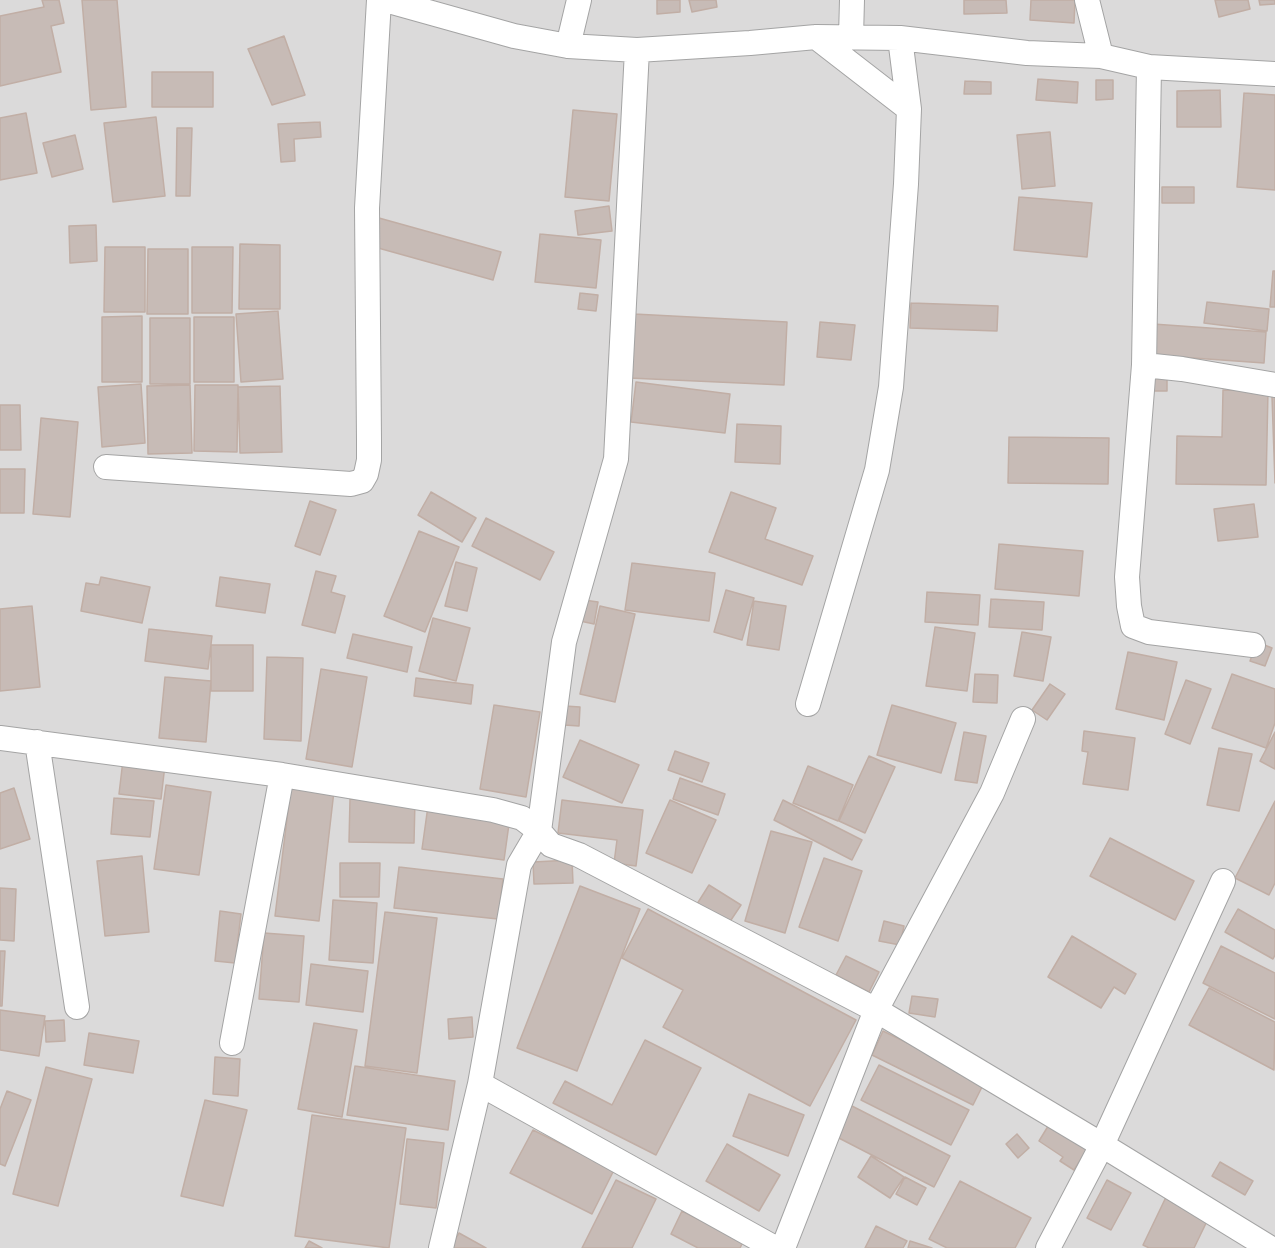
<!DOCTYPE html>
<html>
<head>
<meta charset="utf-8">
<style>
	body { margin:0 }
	canvas { display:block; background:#efeae3 }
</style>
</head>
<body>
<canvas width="1275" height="1248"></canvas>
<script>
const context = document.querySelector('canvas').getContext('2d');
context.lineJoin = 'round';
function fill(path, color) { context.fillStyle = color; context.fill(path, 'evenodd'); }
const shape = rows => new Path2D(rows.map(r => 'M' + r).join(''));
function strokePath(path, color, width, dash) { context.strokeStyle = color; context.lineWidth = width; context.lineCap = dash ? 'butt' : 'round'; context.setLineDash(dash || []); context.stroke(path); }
const residential = shape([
	[0,0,1275,0,1275,1248,0,1248]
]);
const building = shape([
	[42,0,59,0,64,23,51,26,61,72,0,86,0,16,44,7,42,0],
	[82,0,117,0,126,107,91,110,82,0],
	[657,0,680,0,680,12,657,14,657,0],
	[689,0,716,0,717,7,692,12,689,0],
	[964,0,1006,0,1007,13,964,14,964,0],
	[1031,0,1075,0,1074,23,1030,20,1031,0],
	[1215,0,1248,0,1250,9,1219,17,1215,0],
	[1259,0,1275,0,1275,4,1260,5,1259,0],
	[284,36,305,95,272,105,248,49,284,36],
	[152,72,213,72,213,107,152,107,152,72],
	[1038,79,1078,82,1077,103,1036,100,1038,79],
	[1096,80,1113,80,1113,99,1096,100,1096,80],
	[965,81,991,82,991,94,964,94,965,81],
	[1220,90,1221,127,1177,127,1177,91,1220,90],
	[1244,93,1275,95,1275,190,1237,187,1244,93],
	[573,110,617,114,609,201,565,197,573,110],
	[26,113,37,173,0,180,0,118,26,113],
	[156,117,165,196,113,202,104,123,156,117],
	[320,122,321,137,294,139,295,161,281,162,278,124,320,122],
	[177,128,192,128,190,196,176,196,177,128],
	[1050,132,1055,186,1022,189,1017,135,1050,132],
	[75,135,83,169,52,177,43,143,75,135],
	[1162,187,1194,187,1194,203,1162,203,1162,187],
	[1019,197,1092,203,1087,257,1014,250,1019,197],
	[609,206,612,231,578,235,575,211,609,206],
	[379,218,501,252,493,280,371,246,379,218],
	[96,225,97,261,70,263,69,226,96,225],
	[540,234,601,240,596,288,535,282,540,234],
	[240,244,280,245,280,309,239,309,240,244],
	[105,247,145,247,145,312,104,312,105,247],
	[192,247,233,247,232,313,192,313,192,247],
	[148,249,188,249,188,314,147,314,148,249],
	[1273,271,1275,271,1275,307,1270,307,1273,271],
	[580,293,598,295,596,311,578,309,580,293],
	[1207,302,1269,309,1267,331,1204,323,1207,302],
	[911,303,998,306,997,331,910,328,911,303],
	[278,311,283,379,241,382,236,314,278,311],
	[634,314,787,322,784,385,629,378,634,314],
	[142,316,142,382,102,382,102,317,142,316],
	[194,317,234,317,234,382,194,382,194,317],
	[150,318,190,318,190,384,150,384,150,318],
	[820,322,855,325,851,360,817,357,820,322],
	[1153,324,1266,332,1264,363,1151,355,1153,324],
	[1150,374,1167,374,1167,391,1150,391,1150,374],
	[636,382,730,394,725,433,631,422,636,382],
	[141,384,145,443,102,447,98,387,141,384],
	[190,385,192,453,148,454,147,386,190,385],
	[195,385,238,385,237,452,194,451,195,385],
	[280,386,282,452,240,453,238,387,280,386],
	[1223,390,1268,391,1266,485,1176,484,1177,436,1222,437,1223,390],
	[1275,396,1275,483,1272,397,1275,396],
	[0,405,20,405,21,450,0,450,0,405],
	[41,418,78,422,70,517,33,514,41,418],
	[737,424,781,426,780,464,735,462,737,424],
	[1009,437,1109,438,1108,484,1008,483,1009,437],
	[0,469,25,469,24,513,0,513,0,469],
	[431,492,476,518,462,542,418,515,431,492],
	[731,492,776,508,765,539,813,556,802,585,709,552,731,492],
	[310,501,336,510,320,555,295,546,310,501],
	[1254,504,1258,537,1218,541,1214,509,1254,504],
	[486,518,554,552,540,580,472,546,486,518],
	[419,531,459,547,425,632,384,616,419,531],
	[999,544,1083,551,1079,596,995,589,999,544],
	[456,562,477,568,467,611,445,606,456,562],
	[632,563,715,573,709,621,625,610,632,563],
	[316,571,336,576,331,592,345,596,335,633,302,625,316,571],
	[101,577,150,587,142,623,81,611,86,583,99,585,101,577],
	[220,577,270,584,265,613,216,606,220,577],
	[726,590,754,598,742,640,714,632,726,590],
	[927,592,980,595,978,625,925,622,927,592],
	[991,599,1044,602,1042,630,989,627,991,599],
	[584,600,598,602,594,624,580,621,584,600],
	[754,601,786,606,779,650,747,645,754,601],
	[32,606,40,687,0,691,0,609,32,606],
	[600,606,635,614,615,702,580,694,600,606],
	[433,618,470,628,456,681,419,671,433,618],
	[935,627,975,633,967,691,926,686,935,627],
	[149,629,212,636,208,669,145,661,149,629],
	[1022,632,1051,637,1043,681,1014,676,1022,632],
	[353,634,412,647,407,672,347,658,353,634],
	[1257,642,1272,648,1265,666,1250,661,1257,642],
	[211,645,253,645,253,691,211,691,211,645],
	[1128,652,1177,662,1164,720,1116,709,1128,652],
	[267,657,303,658,301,741,264,739,267,657],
	[321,669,367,677,352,767,306,759,321,669],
	[975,674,998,675,997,703,973,702,975,674],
	[1232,674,1275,689,1275,723,1266,748,1212,728,1232,674],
	[165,677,211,681,206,742,159,738,165,677],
	[416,678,473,685,471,704,414,696,416,678],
	[1186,680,1211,689,1190,744,1165,734,1186,680],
	[1050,684,1065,694,1047,720,1032,710,1050,684],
	[494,705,540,712,526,797,480,789,494,705],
	[892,705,956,723,941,773,877,755,892,705],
	[565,706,580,707,579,726,564,725,565,706],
	[1084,731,1135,738,1128,790,1083,784,1088,752,1082,751,1084,731],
	[964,732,986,736,977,783,955,780,964,732],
	[1275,732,1275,769,1260,761,1275,732],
	[580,740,639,765,622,803,563,777,580,740],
	[1219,748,1252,754,1239,811,1207,805,1219,748],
	[675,751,709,763,702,782,668,770,675,751],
	[869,756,895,767,865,833,839,821,869,756],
	[123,760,165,765,161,799,119,794,123,760],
	[808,766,853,785,838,821,793,803,808,766],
	[680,778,725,794,718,815,673,799,680,778],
	[166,785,211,792,199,875,154,869,166,785],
	[291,786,334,791,319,921,275,916,291,786],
	[14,788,30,839,0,849,0,793,14,788],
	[114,798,154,801,150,837,111,834,114,798],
	[350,799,415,800,414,843,349,842,350,799],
	[562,800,643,810,636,866,614,863,617,840,558,833,562,800],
	[670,800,716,820,692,873,646,853,670,800],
	[783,800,862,840,852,860,774,820,783,800],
	[1275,801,1275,883,1269,895,1235,878,1275,801],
	[428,806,510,817,504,860,422,849,428,806],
	[771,831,812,842,785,933,745,921,771,831],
	[1110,838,1194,881,1175,920,1090,876,1110,838],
	[142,856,149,932,105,936,97,861,142,856],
	[824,858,862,871,838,941,799,927,824,858],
	[572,860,573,883,534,884,533,862,572,860],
	[340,863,380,863,379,897,340,897,340,863],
	[399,867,503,879,498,919,394,908,399,867],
	[709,885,741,905,729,923,697,904,709,885],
	[580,886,640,909,577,1071,517,1048,580,886],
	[0,888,16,889,14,941,0,940,0,888],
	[333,900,377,903,373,963,329,960,333,900],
	[648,909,856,1020,810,1106,663,1027,683,990,622,958,648,909],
	[1238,909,1275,930,1275,955,1273,959,1225,932,1238,909],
	[220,911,241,914,235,963,215,961,220,911],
	[385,912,437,918,417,1073,365,1066,385,912],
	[884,921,904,926,900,945,879,941,884,921],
	[264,933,304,936,299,1002,259,999,264,933],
	[1072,936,1136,974,1125,994,1114,987,1101,1008,1048,977,1072,936],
	[1221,946,1275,973,1275,1019,1203,983,1221,946],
	[0,951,5,951,2,1006,0,1006,0,951],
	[846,956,879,972,869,992,836,975,846,956],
	[311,964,368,971,363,1012,306,1005,311,964],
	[1209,988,1275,1022,1274,1070,1189,1025,1209,988],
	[912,996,938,999,935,1017,909,1013,912,996],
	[0,1010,45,1016,39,1056,0,1050,0,1010],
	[472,1017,473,1037,449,1039,448,1019,472,1017],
	[64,1020,65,1041,46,1042,45,1021,64,1020],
	[314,1023,357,1030,342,1117,298,1109,314,1023],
	[883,1031,985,1081,973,1105,872,1055,883,1031],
	[89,1033,139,1041,133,1073,84,1065,89,1033],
	[645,1040,701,1068,656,1155,553,1103,565,1081,612,1105,645,1040],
	[215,1057,240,1059,238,1096,213,1094,215,1057],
	[879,1065,969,1110,951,1145,861,1100,879,1065],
	[355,1066,455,1081,448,1130,347,1115,355,1066],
	[46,1067,92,1079,58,1206,13,1194,46,1067],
	[7,1091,31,1100,5,1166,0,1164,0,1109,7,1091],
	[749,1094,804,1115,788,1156,733,1136,749,1094],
	[205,1100,247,1110,223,1206,181,1196,205,1100],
	[850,1105,950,1156,934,1187,833,1135,850,1105],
	[312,1115,406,1128,389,1248,295,1236,312,1115],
	[1050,1123,1088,1148,1074,1170,1060,1161,1063,1157,1039,1141,1050,1123],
	[533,1130,614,1170,592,1214,510,1173,533,1130],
	[1017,1134,1029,1148,1018,1158,1006,1144,1017,1134],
	[407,1139,444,1143,436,1208,400,1204,407,1139],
	[727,1144,780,1175,759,1211,706,1181,727,1144],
	[871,1156,904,1177,890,1198,858,1177,871,1156],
	[1220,1162,1253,1181,1245,1195,1212,1176,1220,1162],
	[905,1177,926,1188,917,1205,896,1194,905,1177],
	[616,1180,656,1199,632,1248,582,1248,616,1180],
	[1107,1180,1131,1193,1111,1230,1087,1218,1107,1180],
	[960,1181,1031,1218,1015,1248,947,1248,929,1239,960,1181],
	[1167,1195,1210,1215,1194,1248,1149,1248,1143,1245,1167,1195],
	[682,1211,743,1242,740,1248,698,1248,671,1234,682,1211],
	[876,1226,907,1241,903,1248,865,1248,876,1226],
	[459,1233,486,1248,450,1248,459,1233],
	[309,1241,322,1248,305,1248,309,1241],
	[910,1241,932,1248,908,1248,910,1241]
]);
const minor = shape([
	[385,0,514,36,568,46,637,50,750,43,816,37,900,38,1027,53,1101,56,1149,67,1275,74],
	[1087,0,1101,56],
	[816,37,909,109],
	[851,37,852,0],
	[568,46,579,0],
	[1149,67,1144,365,1127,577,1129,606,1133,626,1149,632,1253,645],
	[1144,365,1182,369,1275,385],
	[106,467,351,484,362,481,366,474,369,460,369,440,367,208,379,0],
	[808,704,877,470,891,387,906,184,909,109,900,38],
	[0,738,282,775,493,810,522,818,539,831,564,642,616,459,637,50],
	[37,742,77,1007],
	[232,1043,282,775],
	[480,1084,775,1248],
	[441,1248,480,1084,519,865,539,831,551,845,579,855,876,1010,1102,1145,1270,1248],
	[783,1248,876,1010,992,793,1023,719],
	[1048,1248,1102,1145,1223,881]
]);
fill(residential, '#dbdada');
fill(building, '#c7bbb6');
strokePath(building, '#c1aea5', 1.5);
strokePath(minor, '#a4a4a4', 26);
strokePath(minor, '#fff', 24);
</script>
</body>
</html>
